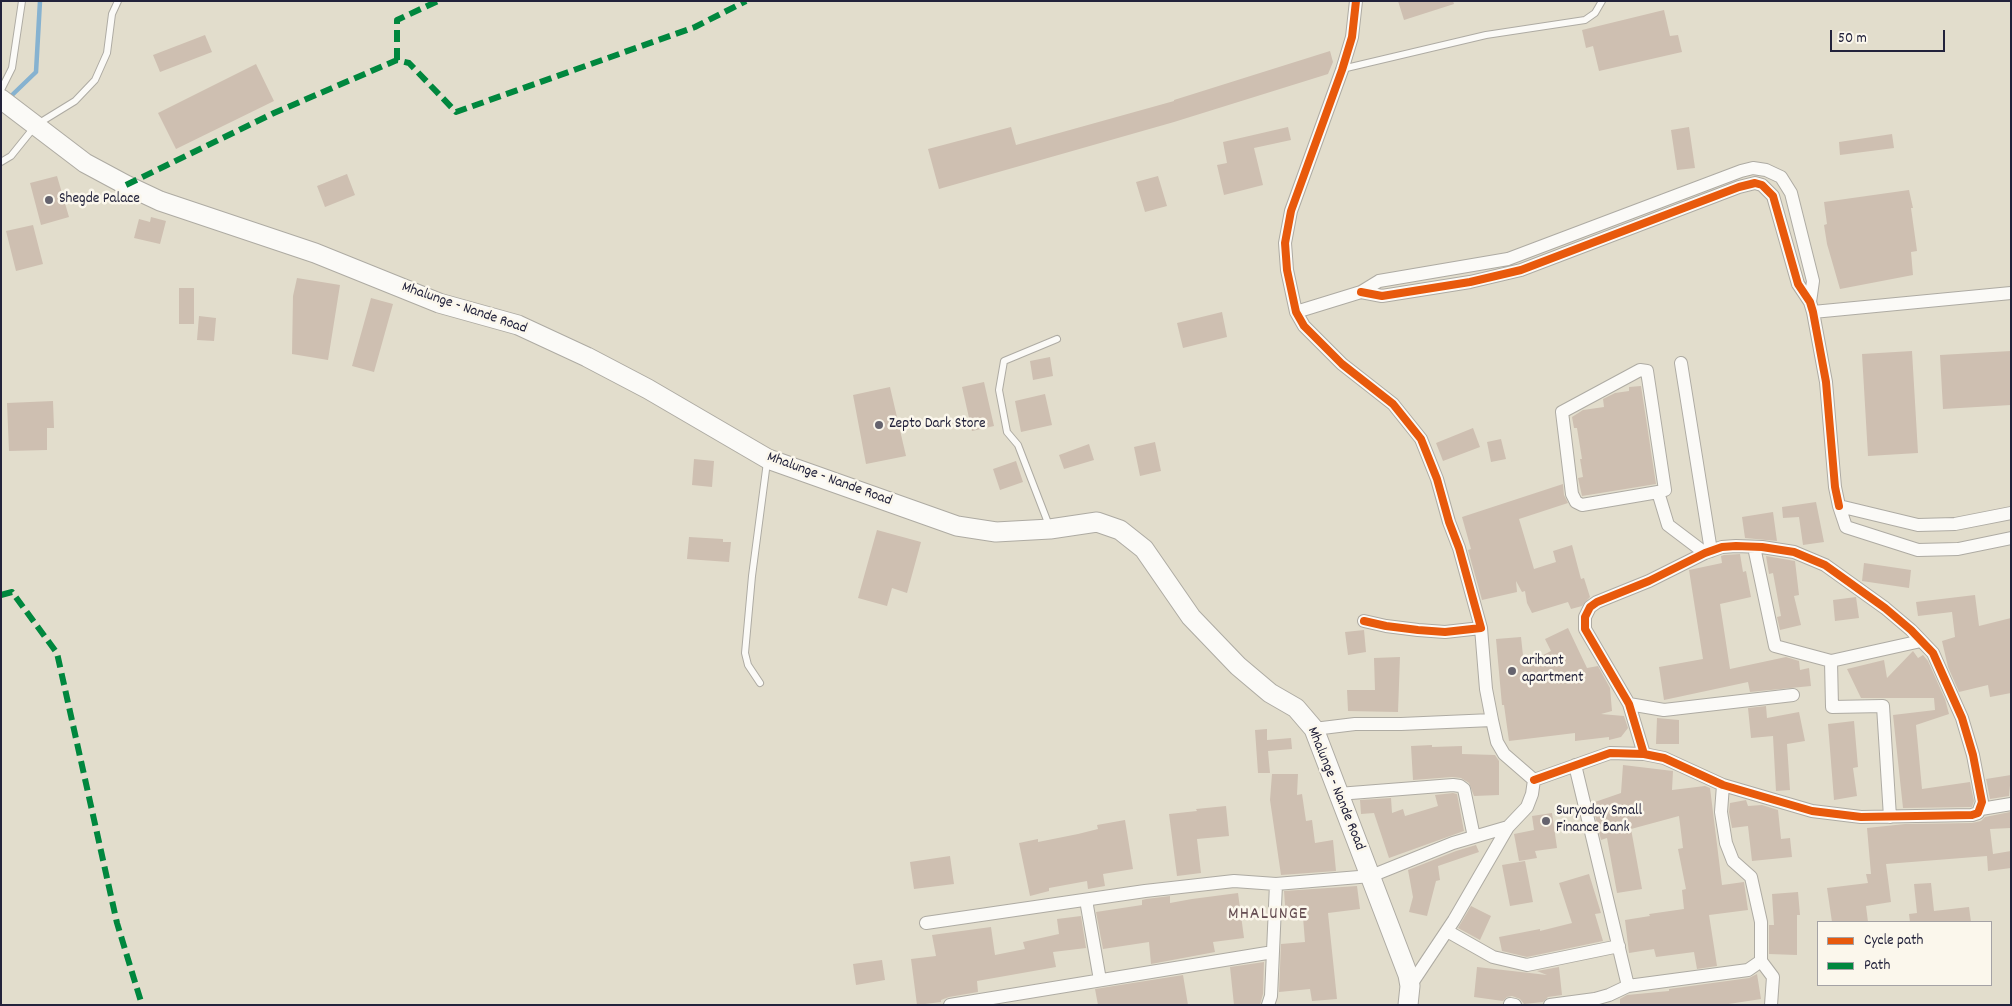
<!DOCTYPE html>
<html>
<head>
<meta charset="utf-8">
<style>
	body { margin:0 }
	#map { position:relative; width:2012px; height:1006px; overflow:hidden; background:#e2ddcc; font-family:Dekko,sans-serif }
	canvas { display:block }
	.frame { position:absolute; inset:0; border:2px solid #22223b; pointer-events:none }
	.legend { position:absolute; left:1817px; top:921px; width:175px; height:65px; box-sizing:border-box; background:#fbf7ec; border:1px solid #a4a2a5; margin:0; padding:6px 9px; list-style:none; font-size:15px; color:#22223b }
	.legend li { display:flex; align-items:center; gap:10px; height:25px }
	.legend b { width:25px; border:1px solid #a4a2a5 }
	.scale { position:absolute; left:1830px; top:30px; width:115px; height:22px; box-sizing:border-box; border:2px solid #22223b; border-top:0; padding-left:6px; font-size:15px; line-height:18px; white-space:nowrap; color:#22223b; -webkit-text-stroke:4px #fbf7ec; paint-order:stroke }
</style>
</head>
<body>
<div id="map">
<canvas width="2012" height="1006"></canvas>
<div class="frame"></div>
<ul class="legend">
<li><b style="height:6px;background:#e8590c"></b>Cycle path</li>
<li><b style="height:6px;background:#00873e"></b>Path</li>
</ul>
<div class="scale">50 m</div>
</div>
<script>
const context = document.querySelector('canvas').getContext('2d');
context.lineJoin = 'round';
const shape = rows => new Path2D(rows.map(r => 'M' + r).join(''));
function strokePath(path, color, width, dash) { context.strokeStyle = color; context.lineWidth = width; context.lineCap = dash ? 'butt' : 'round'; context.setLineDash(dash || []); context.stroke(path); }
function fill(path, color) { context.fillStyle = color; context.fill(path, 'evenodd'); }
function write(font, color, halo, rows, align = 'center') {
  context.font = font + ' Dekko,sans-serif'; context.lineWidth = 5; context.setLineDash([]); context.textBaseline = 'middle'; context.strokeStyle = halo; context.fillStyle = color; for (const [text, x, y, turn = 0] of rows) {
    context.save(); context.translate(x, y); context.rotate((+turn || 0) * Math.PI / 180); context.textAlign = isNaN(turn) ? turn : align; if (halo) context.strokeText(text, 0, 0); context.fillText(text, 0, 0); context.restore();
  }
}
const stream = shape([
	[9,98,36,72,40,1]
]);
const building = shape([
	[1398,1,1453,1,1454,4,1404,20],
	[1664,10,1670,36,1678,35,1682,52,1599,71,1593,46,1586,48,1582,30],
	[205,35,212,52,160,72,153,55],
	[1330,51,1333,62,1328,74,1174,122,939,189,928,149,1011,127,1016,145,1174,101,1174,100],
	[256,64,274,101,176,149,158,113],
	[1288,127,1291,140,1254,148,1263,185,1224,195,1217,165,1227,163,1223,142],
	[1689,127,1695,168,1677,170,1671,130],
	[1892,134,1894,148,1840,155,1839,142],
	[347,174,355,195,325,207,317,186],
	[57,176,69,217,41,225,30,183],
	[1158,176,1167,206,1145,212,1136,182],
	[1909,190,1913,208,1911,208,1917,251,1911,252,1913,275,1840,289,1827,244,1824,225,1827,224,1824,202],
	[151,217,166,221,160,244,134,238,139,219,150,222],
	[33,225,43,264,16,271,6,231],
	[297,278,340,285,328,360,292,354,293,296],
	[179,288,194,288,194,324,179,324],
	[371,298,393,304,374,372,352,366],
	[1222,312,1227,337,1183,348,1177,323],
	[199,316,216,318,214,341,197,340],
	[1912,351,1918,453,1868,456,1862,354],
	[2011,351,2011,405,1943,409,1940,355],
	[1050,357,1053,376,1033,380,1030,361],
	[984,382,994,426,972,431,962,387],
	[1641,386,1656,484,1582,496,1578,478,1583,477,1580,459,1582,459,1577,428,1574,428,1572,417,1583,410,1604,407,1603,399,1615,393,1629,391,1629,387],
	[890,387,906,456,866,464,853,395],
	[1045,394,1052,425,1021,432,1015,401],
	[53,401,54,428,47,428,47,450,9,451,7,403],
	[1473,428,1480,447,1443,461,1436,443],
	[1501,439,1506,459,1491,462,1487,442],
	[1155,442,1161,471,1140,476,1134,447],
	[1089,444,1094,460,1064,469,1059,455],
	[694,459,714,461,712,487,692,485],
	[1016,461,1023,482,1000,490,993,469],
	[1563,484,1564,495,1568,503,1519,519,1534,569,1556,562,1553,551,1572,545,1581,579,1584,578,1590,597,1582,606,1571,609,1568,602,1532,613,1527,603,1525,591,1522,592,1516,581,1517,592,1482,600,1468,550,1471,549,1462,517],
	[1816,502,1824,542,1803,545,1799,517,1783,518,1782,507],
	[1773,512,1777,541,1745,538,1742,517],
	[877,530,921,542,907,593,892,588,887,606,858,598],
	[689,537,723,539,723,542,731,542,729,562,687,559],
	[1740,554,1743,572,1746,571,1751,597,1720,604,1730,669,1786,657,1799,661,1800,670,1809,668,1811,686,1750,692,1748,682,1664,700,1659,667,1703,659,1689,570,1722,563,1721,556,1724,555],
	[1766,556,1795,561,1799,595,1794,596,1801,625,1780,630,1777,617,1781,616,1773,573,1769,574],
	[1864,563,1911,570,1909,588,1862,581],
	[1975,595,1979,626,2011,618,2011,693,1990,697,1988,685,1959,692,1948,667,1942,641,1955,637,1952,612,1918,616,1916,602],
	[1856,597,1859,618,1835,621,1833,600],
	[1568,628,1587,668,1598,666,1610,688,1612,711,1601,714,1624,716,1628,728,1621,737,1609,740,1609,737,1575,741,1575,733,1509,741,1504,705,1502,705,1496,639,1521,637,1524,665,1551,651,1545,639],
	[1364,630,1366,652,1348,655,1345,632],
	[1913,651,1918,658,1923,655,1928,661,1945,699,1949,714,1916,725,1922,789,1970,782,1974,801,1972,807,1903,808,1893,715,1935,710,1934,698,1861,698,1847,669,1884,660,1887,678],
	[1400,657,1398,712,1348,711,1347,690,1375,690,1374,658],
	[1766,706,1767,718,1799,712,1805,741,1787,744,1790,790,1776,791,1773,736,1751,738,1748,708],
	[1657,718,1679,720,1679,744,1656,744],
	[1854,721,1858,767,1853,768,1857,796,1834,800,1828,724],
	[1267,729,1267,740,1291,738,1292,749,1268,751,1270,773,1258,773,1255,730],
	[1432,745,1432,747,1462,746,1462,754,1495,755,1499,761,1499,795,1474,796,1469,783,1461,778,1452,777,1413,780,1411,746],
	[1623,765,1673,771,1672,790,1705,786,1710,788,1722,885,1744,882,1748,910,1709,915,1717,966,1697,969,1694,952,1656,957,1654,949,1629,953,1625,920,1650,916,1649,914,1684,909,1682,890,1686,889,1678,849,1683,848,1679,816,1631,829,1642,889,1617,893,1607,838,1601,840,1592,803,1621,793],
	[1272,774,1298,774,1297,795,1302,794,1306,821,1312,820,1315,843,1333,840,1336,871,1281,875,1270,800],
	[2011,775,2009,796,1990,799,1986,779],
	[1453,793,1457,794,1464,831,1389,858,1374,813,1361,814,1360,800,1391,798,1392,813,1403,809,1405,816,1438,806,1435,795],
	[1746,800,1748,806,1762,805,1778,810,1781,839,1790,838,1792,857,1752,861,1748,826,1732,828,1729,812,1730,803],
	[1226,806,1229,836,1197,839,1201,873,1177,876,1169,814,1197,811,1196,809],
	[2010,812,2011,828,1990,829,1993,854,2011,851,2011,868,1988,871,1987,856,1886,864,1891,902,1866,906,1868,922,1832,922,1827,888,1868,883,1866,874,1871,874,1867,828,1905,824,1972,823,1981,821,1985,817],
	[1552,813,1557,848,1535,851,1537,858,1519,861,1514,834,1534,830,1532,816],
	[1125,820,1133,869,1103,874,1105,886,1088,889,1087,881,1049,888,1049,891,1030,896,1019,843,1038,839,1038,842,1078,834,1098,829,1097,825],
	[1476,845,1479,852,1438,866,1440,880,1436,881,1427,916,1409,912,1413,897,1408,870,1456,851],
	[950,856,954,884,914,889,910,862],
	[1525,861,1533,902,1510,906,1502,865],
	[1589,874,1601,913,1595,914,1603,941,1527,957,1502,951,1499,937,1540,929,1540,931,1572,923,1559,883],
	[1931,883,1934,911,1969,907,1971,922,1910,922,1909,914,1917,913,1914,884],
	[1357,886,1360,909,1328,913,1337,999,1312,1001,1310,989,1279,992,1281,944,1305,942,1303,917,1286,919,1284,891],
	[1798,892,1800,915,1797,915,1797,955,1769,954,1769,925,1774,925,1772,894],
	[1238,893,1244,938,1213,942,1215,952,1151,964,1149,942,1103,949,1096,912,1142,905,1142,900,1146,899,1170,896,1170,903,1192,899],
	[1471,906,1491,916,1480,940,1458,928],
	[1081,916,1086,948,1053,952,1056,967,977,981,978,992,949,997,941,1000,941,1002,917,1005,911,959,936,956,932,935,991,927,995,955,1025,949,1023,942,1059,934,1057,919],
	[882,960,885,980,856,985,853,964],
	[1264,962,1263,994,1260,1005,1234,1005,1230,967],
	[1477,967,1547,975,1537,971,1559,967,1562,995,1548,997,1543,1002,1524,1004,1520,999,1512,996,1507,997,1503,1001,1474,997],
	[1757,974,1761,999,1722,1005,1620,1005,1620,999,1627,995,1669,991,1669,989,1749,978],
	[1183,975,1188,1005,1098,1005,1095,989]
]);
const lane = shape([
	[1342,69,1486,35,1585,20,1595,13,1602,1],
	[1,90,12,68,22,1],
	[1,162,11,156,36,125,75,101,95,80,107,53,112,14,118,1],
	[1050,528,1018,445,1007,432,999,390,1004,361,1057,339],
	[760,683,748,665,745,653,752,576,767,462]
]);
const street = shape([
	[1356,1,1352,37,1342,70,1291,211,1285,243,1287,270,1296,312,1304,326,1342,364,1393,404,1421,439,1437,479,1449,522,1459,548,1481,628,1445,632,1418,630,1386,626,1364,621],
	[1361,292,1382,296,1470,282,1521,270,1739,187,1755,183,1762,185,1773,196,1798,284,1810,302,1813,312,1826,382,1835,487,1839,506],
	[1296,312,1361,292,1379,281,1508,259,1741,171,1753,168,1766,170,1781,177,1791,193,1813,281,1810,302],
	[1813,312,2011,293],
	[1681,363,1711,551],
	[1658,492,1582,505,1576,502,1572,494,1562,412,1640,370,1647,371,1665,490,1658,492,1668,525,1705,553],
	[2011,513,1955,524,1918,525,1839,506,1846,527,1918,550,1958,549,2011,538],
	[1754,547,1775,646,1831,661,1921,641],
	[1481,628,1486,689,1492,720],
	[1831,661,1832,707,1883,706,1890,817],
	[1629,704,1664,710,1793,695],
	[1314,729,1355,724,1401,724,1492,720,1497,742,1504,754,1534,780],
	[1575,765,1628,986,1748,970,1761,961,1761,922,1751,877,1733,861,1726,843,1721,812,1723,785],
	[1534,780,1610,753,1644,754,1664,758,1723,785,1812,811,1861,817,1972,815,1978,813,1982,802,1973,755,1962,718,1933,653,1911,630,1885,608,1825,565,1794,552,1762,547,1736,546,1722,547,1705,553,1649,581,1597,602,1590,607,1585,617,1585,629,1629,704,1644,754],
	[1338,794,1453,785,1460,786,1464,789,1474,837],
	[1981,809,2011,804],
	[1086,900,1100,980],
	[926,923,1145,891,1234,881,1276,884,1371,876,1453,843,1508,827],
	[1447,931,1493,957,1527,965,1619,946],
	[1761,961,1773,977,1771,1005],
	[1410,986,1454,920,1508,827,1527,807,1532,794,1534,780],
	[1510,1004,1515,1005],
	[950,1005,1273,952],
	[1268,1005,1271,996,1276,884],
	[1550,1005,1595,999,1609,995,1628,986]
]);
const secondary = shape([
	[1,99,85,163,126,185,160,201,315,253,439,303,518,325,587,357,648,389,768,459,957,526,996,532,1050,529,1097,522,1120,530,1144,549,1191,617,1238,666,1270,693,1296,708,1314,729,1408,975,1410,986,1408,1005]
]);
const quiet = shape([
	[397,60,397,20,438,1],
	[126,185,274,113,397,60,409,63,456,112,695,27,746,1],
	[1,595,12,592,57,653,117,923,142,1005]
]);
const cycleway = shape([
	[1356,1,1352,37,1342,70,1291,211,1285,243,1287,270,1296,312,1304,326,1342,364,1393,404,1421,439,1437,479,1449,522,1459,548,1481,628,1445,632,1418,630,1386,626,1364,621],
	[1361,292,1382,296,1470,282,1521,270,1739,187,1755,183,1762,185,1773,196,1798,284,1810,302,1813,312,1826,382,1835,487,1839,506],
	[1534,780,1610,753,1644,754,1664,758,1723,785,1812,811,1861,817,1972,815,1978,813,1982,802,1973,755,1962,718,1933,653,1911,630,1885,608,1825,565,1794,552,1762,547,1736,546,1722,547,1705,553,1649,581,1597,602,1590,607,1585,617,1585,629,1629,704,1644,754]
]);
const markers = [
	[49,200,5,"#65636e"],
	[879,425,5,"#65636e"],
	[1512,671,5,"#65636e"],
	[1546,821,5,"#65636e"]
];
const poiNames = [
	["Shegde Palace",59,200],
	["Zepto Dark Store",889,425],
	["arihant",1522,662],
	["apartment",1522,679],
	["Suryoday Small",1556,812],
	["Finance Bank",1556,829]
];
const streetNames = [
	["Mhalunge - Nande Road",464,309,19],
	["Mhalunge - Nande Road",829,480,20],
	["Mhalunge - Nande Road",1335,789,68]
];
const quarterNames = [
	["MHALUNGE",1268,916]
];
strokePath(stream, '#86b2d0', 4.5);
fill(building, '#cebfb1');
strokePath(lane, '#aeaba3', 8);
strokePath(street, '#aeaba3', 14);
strokePath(secondary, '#aeaba3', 21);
strokePath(lane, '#fbfaf7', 6);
strokePath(street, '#fbfaf7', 12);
strokePath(secondary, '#fbfaf7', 19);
strokePath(quiet, '#00873e', 6, [12, 6]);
strokePath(cycleway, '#e8590c', 8);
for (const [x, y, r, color] of markers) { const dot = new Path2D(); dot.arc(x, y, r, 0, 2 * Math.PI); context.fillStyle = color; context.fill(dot); strokePath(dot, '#fbf7ec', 2); }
write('15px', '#22223b', '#fbf7ec', poiNames, 'left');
write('15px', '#22223b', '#fbf7ec', streetNames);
context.letterSpacing = '1px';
write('18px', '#644c51', '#fbf7ec', quarterNames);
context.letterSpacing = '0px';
</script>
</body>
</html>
